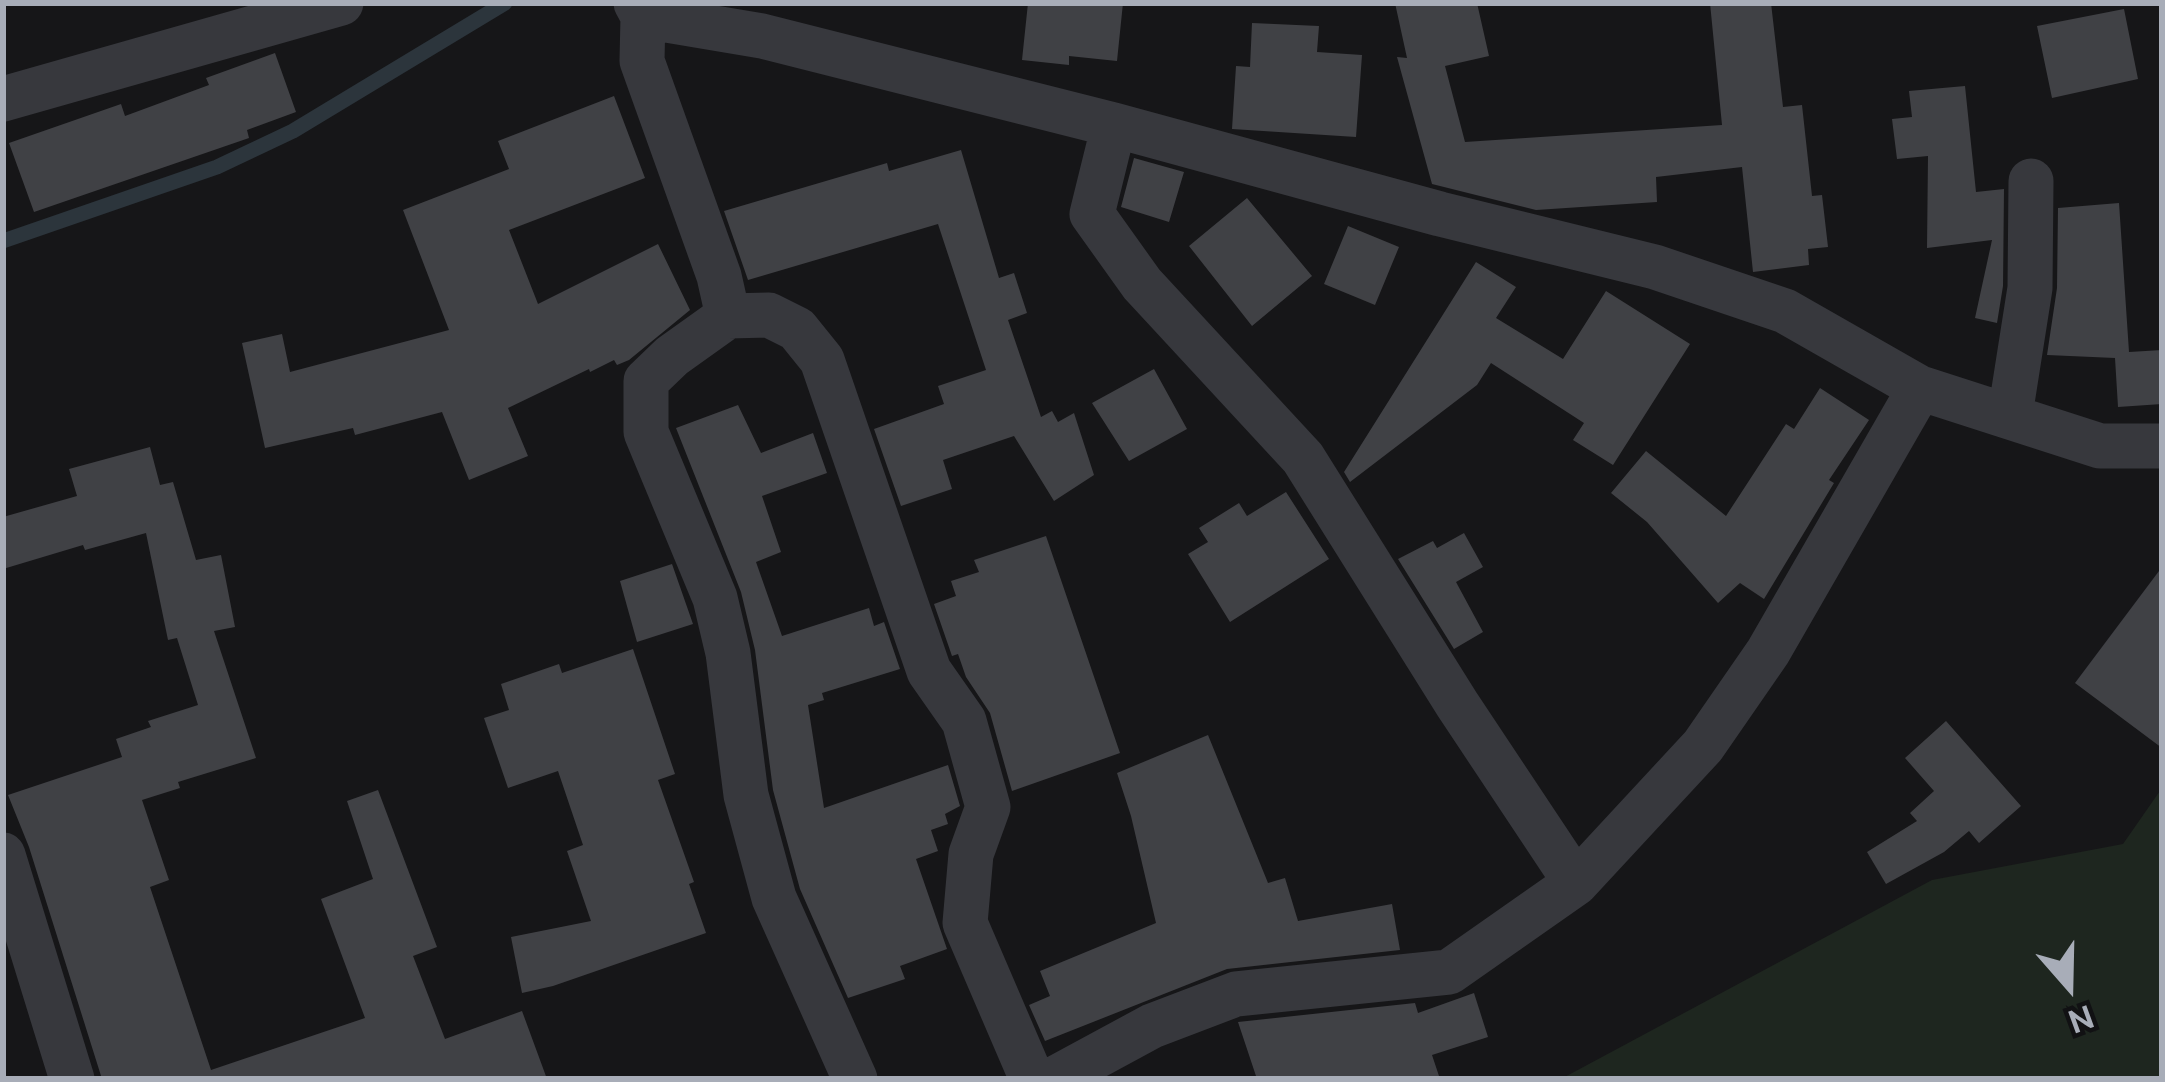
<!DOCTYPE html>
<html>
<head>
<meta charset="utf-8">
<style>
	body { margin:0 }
	#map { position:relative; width:2165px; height:1082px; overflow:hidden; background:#161618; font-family:Ubuntu,sans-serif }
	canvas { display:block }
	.frame { position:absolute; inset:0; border:6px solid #a8adb8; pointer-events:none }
	.north { position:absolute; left:2009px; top:926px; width:120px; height:120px; -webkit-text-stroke:9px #111113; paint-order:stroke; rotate:160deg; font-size:33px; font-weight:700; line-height:48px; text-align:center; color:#a8adb8 }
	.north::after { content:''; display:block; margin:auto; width:42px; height:54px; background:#a8adb8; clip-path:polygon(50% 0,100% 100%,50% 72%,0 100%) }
</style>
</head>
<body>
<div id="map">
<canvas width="2165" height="1082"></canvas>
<div class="frame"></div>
<div class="north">N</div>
</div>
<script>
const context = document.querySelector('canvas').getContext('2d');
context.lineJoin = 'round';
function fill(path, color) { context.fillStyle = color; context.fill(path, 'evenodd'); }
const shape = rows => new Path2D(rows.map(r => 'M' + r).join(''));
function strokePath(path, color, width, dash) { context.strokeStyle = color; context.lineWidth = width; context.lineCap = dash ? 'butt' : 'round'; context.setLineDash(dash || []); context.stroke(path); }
const green = shape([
	[2162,788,2162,1079,1561,1079,1932,880,2123,844]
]);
const stream = shape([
	[3,241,217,167,293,131,505,3]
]);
const building = shape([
	[1028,3,1123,3,1117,61,1069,56,1069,65,1022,60],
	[1395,3,1477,3,1489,56,1445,66,1465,142,1722,125,1710,3,1771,3,1783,107,1802,105,1812,196,1822,195,1828,247,1808,249,1809,265,1753,272,1742,167,1656,177,1657,202,1536,210,1432,184,1397,57,1407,58],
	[2124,9,2138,79,2052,98,2037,26],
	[1252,23,1319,26,1317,52,1362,55,1356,137,1232,129,1236,66,1250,67],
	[275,53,296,112,247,130,249,138,34,212,9,143,121,104,125,116,209,85,206,78],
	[1965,86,1976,192,2004,189,2003,286,1997,323,1975,318,1992,240,1927,248,1928,156,1897,159,1892,119,1912,117,1909,91],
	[614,96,645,178,509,230,538,304,658,244,690,310,629,360,617,365,614,360,590,372,589,369,508,408,528,456,469,480,442,412,355,435,353,428,265,448,242,343,282,334,290,372,449,330,403,210,509,169,498,141],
	[961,150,999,278,1014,273,1027,313,1008,320,1041,417,1052,411,1058,422,1074,413,1094,475,1054,501,1014,436,943,460,952,489,901,506,874,429,944,404,938,386,986,370,938,224,748,280,724,211,887,163,889,171],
	[1134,158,1184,172,1169,222,1121,207],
	[1247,198,1312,276,1252,326,1189,246],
	[2119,203,2129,352,2162,350,2162,404,2118,407,2115,358,2047,355,2057,288,2058,208],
	[1348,226,1399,247,1375,305,1324,284],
	[1476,262,1516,287,1496,318,1563,359,1606,291,1690,344,1613,465,1573,440,1584,423,1491,363,1477,385,1350,482,1344,472],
	[1154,369,1187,429,1129,461,1092,403],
	[1820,388,1869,420,1829,480,1834,483,1764,599,1740,583,1718,603,1647,522,1611,493,1646,451,1726,516,1786,424,1794,429],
	[738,405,761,453,813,433,827,473,762,496,781,552,756,562,782,636,869,608,874,626,884,622,900,669,822,693,824,700,808,705,824,808,948,765,960,806,945,814,948,824,931,830,938,851,916,859,947,949,900,966,905,979,848,998,800,889,773,790,755,650,741,592,676,428],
	[150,447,160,485,173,482,196,560,221,555,235,627,214,631,256,758,178,782,180,788,142,800,169,880,150,887,211,1070,365,1018,321,899,373,879,347,801,378,790,437,947,413,956,445,1039,522,1011,547,1079,102,1079,29,847,8,795,122,757,116,739,151,727,148,721,198,705,177,638,168,640,146,533,85,550,83,545,3,569,3,517,77,496,69,469],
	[1286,492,1329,559,1230,622,1188,554,1208,542,1199,528,1239,503,1247,516],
	[1464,533,1483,567,1456,582,1483,632,1454,649,1398,559,1433,541,1437,548],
	[1046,536,1120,753,1012,791,990,713,966,677,958,654,952,656,934,604,956,596,951,581,979,572,974,560],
	[672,564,693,624,637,642,620,581],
	[2162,567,2162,748,2075,683],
	[633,649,675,774,658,780,694,882,689,884,706,933,553,986,522,993,511,937,591,921,567,851,583,845,558,771,508,788,484,718,509,710,501,684,559,664,562,673],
	[1946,721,2021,806,1979,843,1969,831,1944,852,1886,884,1867,852,1917,821,1910,813,1934,791,1905,758],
	[1208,735,1268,883,1285,878,1298,921,1392,904,1400,950,1227,969,1045,1041,1029,1005,1050,996,1040,971,1156,923,1131,816,1117,773],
	[1474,993,1488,1037,1432,1055,1440,1079,1257,1079,1238,1022,1415,1003,1418,1013]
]);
const street = shape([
	[636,3,643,16,762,36,1114,125,1440,214,1655,267,1785,311,1920,388,2100,446,2162,446],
	[643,16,642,61,719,276,728,316,672,356,646,381,646,432,715,598,728,653,746,795,774,898,855,1079],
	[3,99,341,3],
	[1114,125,1092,214,1142,284,1303,458,1457,704,1576,883],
	[728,316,769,315,797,329,822,360,929,671,964,721,988,807,971,854,965,923,1032,1079],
	[2010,415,2030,288,2031,181],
	[3,855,72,1079],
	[1054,1079,1152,1026,1236,994,1449,972,1576,883,1703,746,1768,652,1920,388]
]);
fill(green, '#1e261f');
strokePath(stream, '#2c353c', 15);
fill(building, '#404145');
strokePath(street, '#37383d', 45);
</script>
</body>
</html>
